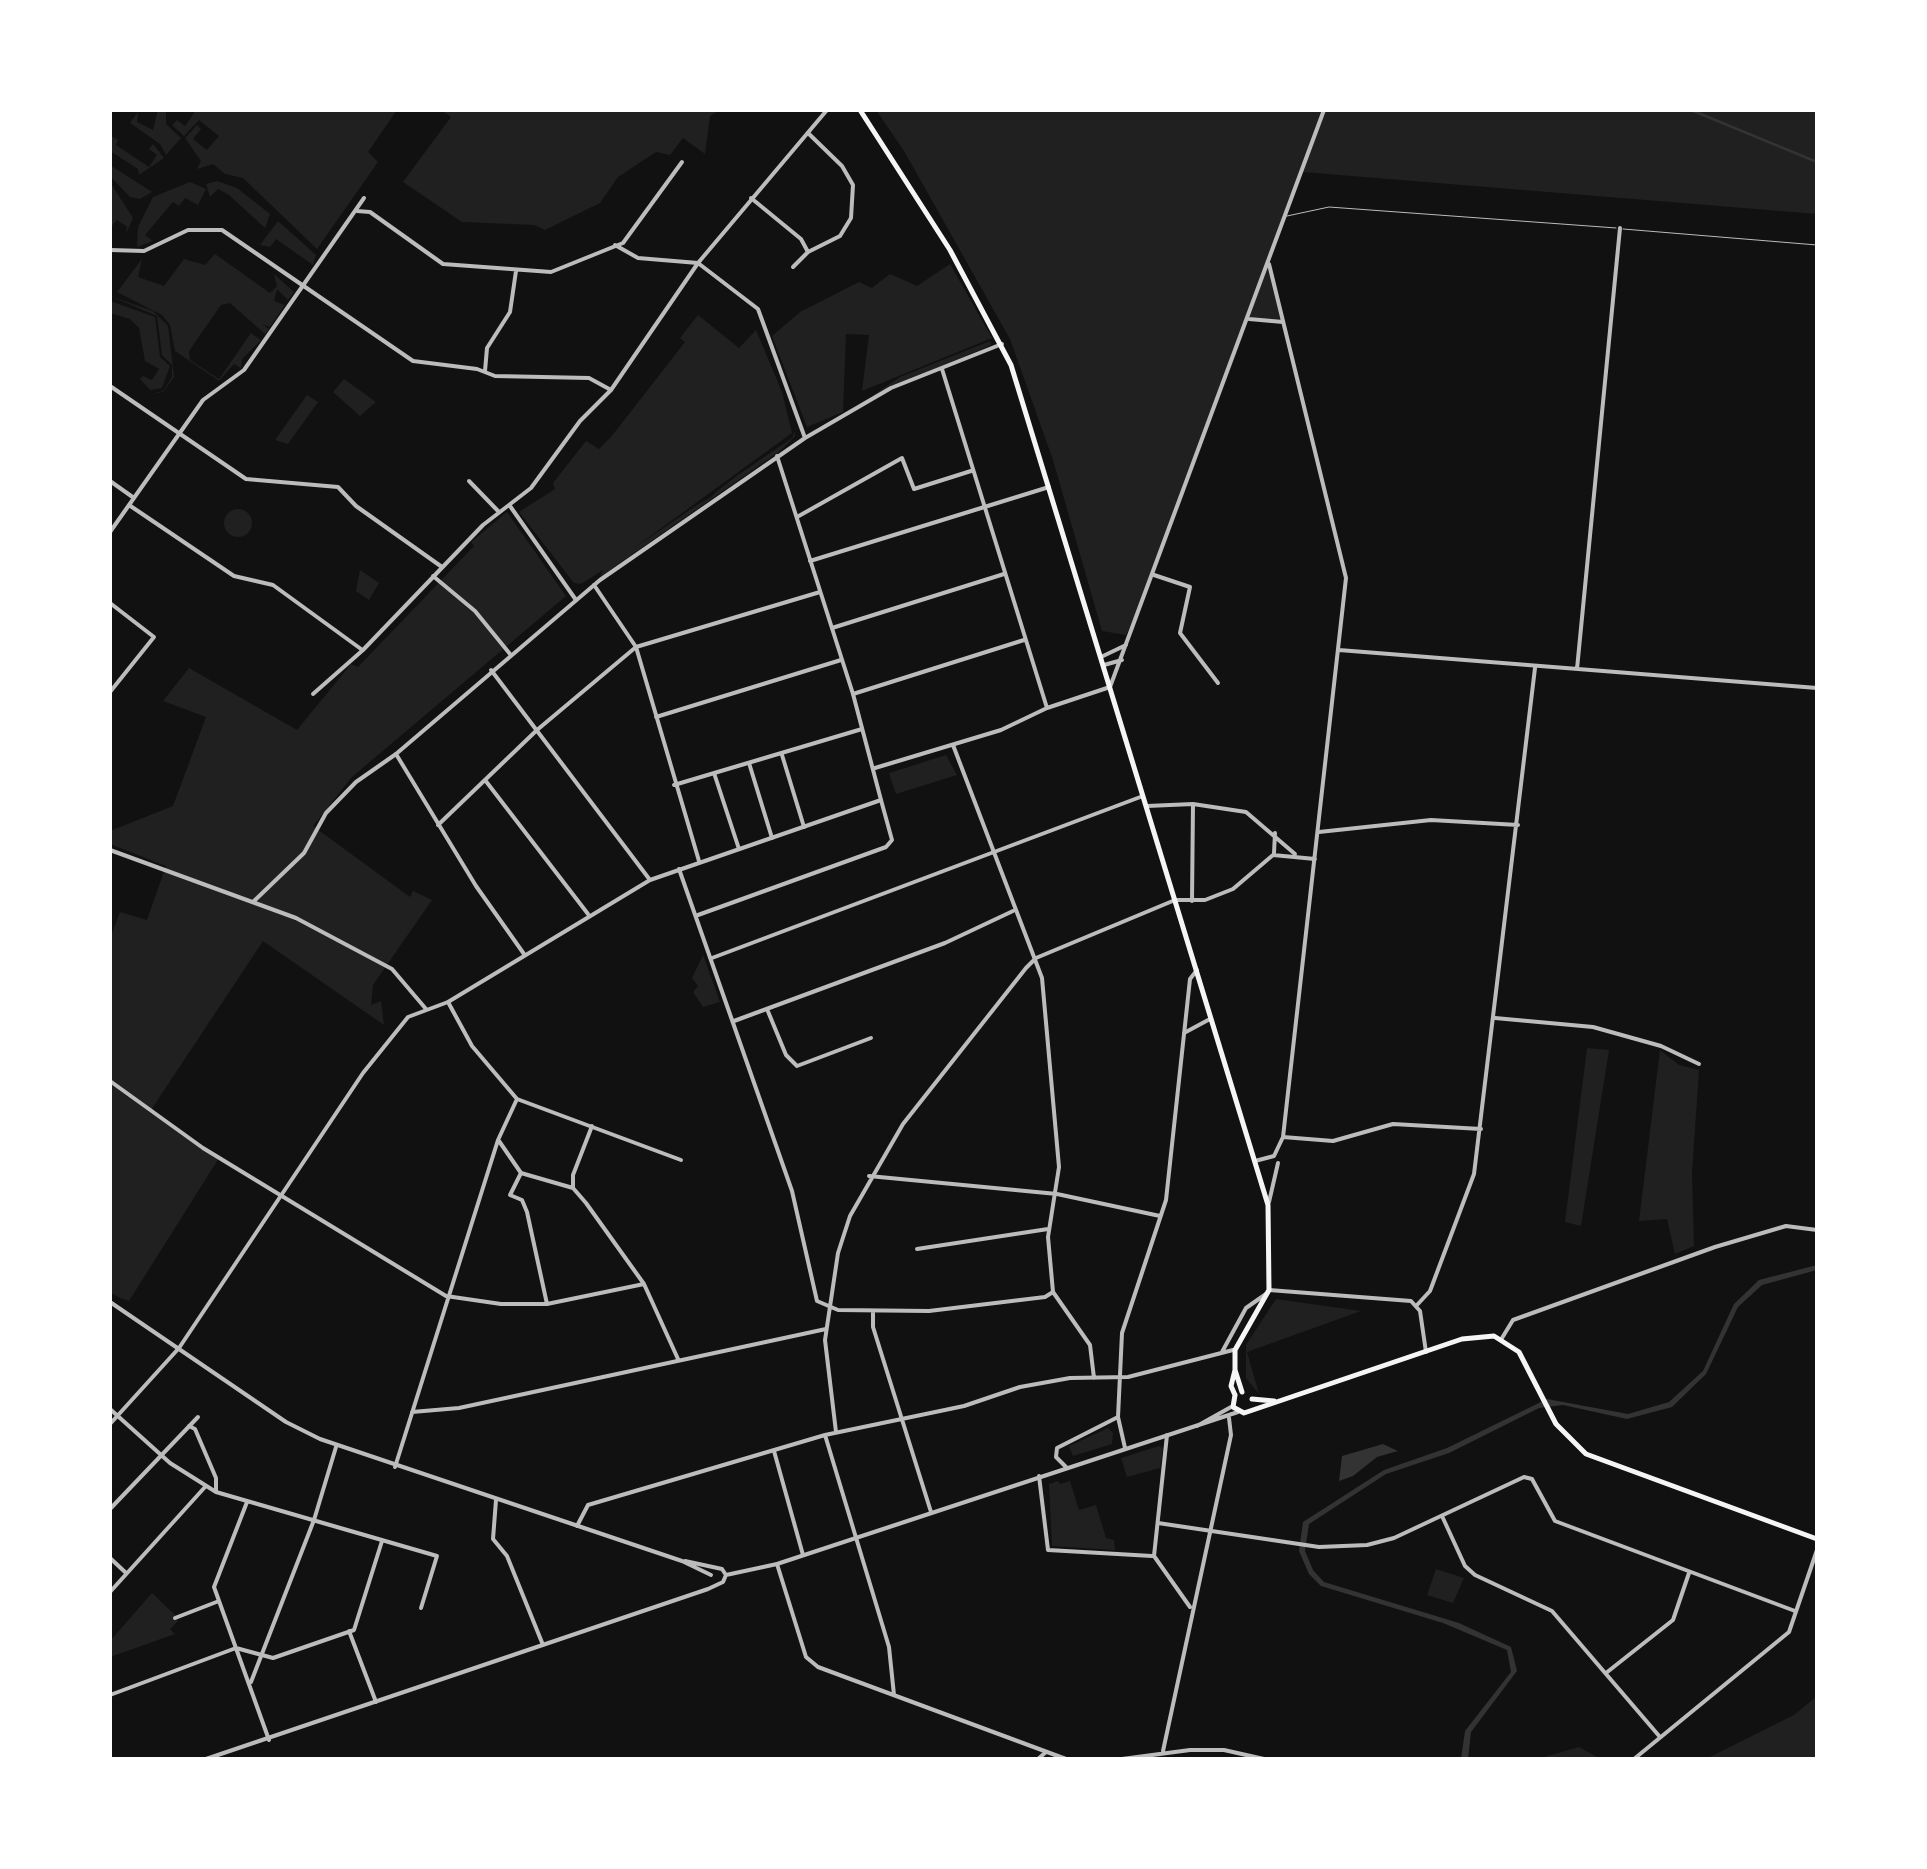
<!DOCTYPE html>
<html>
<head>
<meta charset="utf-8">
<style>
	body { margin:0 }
	#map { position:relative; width:1927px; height:1869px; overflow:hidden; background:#111; font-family:"Open Sans",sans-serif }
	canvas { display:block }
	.frame { position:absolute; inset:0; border:112px solid #fff; pointer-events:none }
</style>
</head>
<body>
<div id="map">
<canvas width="1927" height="1869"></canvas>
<div class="frame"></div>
</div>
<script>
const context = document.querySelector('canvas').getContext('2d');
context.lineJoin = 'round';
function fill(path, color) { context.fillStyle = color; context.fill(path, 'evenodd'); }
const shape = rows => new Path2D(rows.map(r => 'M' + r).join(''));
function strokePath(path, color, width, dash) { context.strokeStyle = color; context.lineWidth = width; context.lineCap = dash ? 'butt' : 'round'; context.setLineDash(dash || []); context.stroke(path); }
const green = shape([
	[158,110,166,110,166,124,181,138,166,155,160,144,130,123,138,112,137,122,153,130],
	[196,110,397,110,368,152,378,162,317,249,243,178,225,174,213,164,197,169,201,161,185,138,197,125,201,129,193,139,207,150,219,136,199,120,184,136,172,125,177,120,185,126],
	[441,110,721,110,710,116,705,154,683,138,670,155,656,152,618,177,600,203,545,230,535,225,462,222,403,182,451,117],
	[876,110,1817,110,1817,214,1303,172,1269,264,1283,322,1249,319,1154,575,1126,635,1102,631,1053,460,1010,339,904,151],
	[110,135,118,140,116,145,149,167,157,155,149,149,153,144,164,158,139,175,138,169,110,151],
	[110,165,152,192,140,199,130,197,110,176],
	[217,181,237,188,270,214,265,228,229,195,218,189,210,197,206,184],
	[110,182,133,218,126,234,127,227,117,220,110,228],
	[190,182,206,189,198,205,185,198,179,206,173,202,145,235,153,241,160,238,137,247,138,227,153,197],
	[278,221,316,255,313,265,276,239,270,247,260,245],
	[215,254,270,293,277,286,274,274,294,292,288,300,277,289,274,301,285,305,270,327,262,324,269,329,265,334,230,303,221,305,189,351,190,360,219,379,251,333,261,340,242,359,241,368,234,364,219,381,175,351,170,325,162,315,117,292,142,259,138,277,164,286,184,259,205,265],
	[950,264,992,338,862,391,869,335,846,334,843,412,807,427,772,336,800,312,859,282,872,288,890,274,917,286],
	[110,296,153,311,168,326,174,377,163,392,150,394,163,391,172,377,172,365,162,355,157,316],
	[110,301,155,317,160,357,170,366,162,388,150,390,140,379,143,376,152,380,159,369,145,361,139,328,130,319,110,313],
	[698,315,739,348,756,330,782,392,792,433,634,548,700,503,710,498,716,492,738,475,792,438,795,431,795,436,780,451,600,577,603,570,581,584,574,583,519,512,555,489,553,483,586,441,599,449,611,437,685,342,680,338],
	[990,341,991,345,872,396,900,377],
	[344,379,376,402,360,416,333,392],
	[307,395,318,402,288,444,275,440],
	'224 523a14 14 0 1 1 28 0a14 14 0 1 1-28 0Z',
	[507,512,566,596,352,777,313,826,410,897,413,891,432,900,373,985,371,1005,381,1001,384,1025,263,941,151,1110,219,1158,129,1301,120,1298,110,1292,110,938,120,912,147,920,166,866,110,844,110,831,173,806,206,717,163,701,189,668,297,730,351,664,358,667,474,546,471,542],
	[360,570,379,583,369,600,356,591],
	[946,755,957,775,896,794,889,773],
	[703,955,720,1002,703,1007,693,992,698,986,692,978],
	[1587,1048,1609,1050,1581,1226,1565,1222],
	[1660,1050,1679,1065,1699,1070,1692,1173,1694,1246,1675,1254,1667,1219,1639,1221],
	[1276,1299,1361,1311,1247,1352,1259,1394,1246,1378,1246,1345],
	[1108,1428,1113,1433,1112,1444,1073,1456,1069,1446],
	[1159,1446,1163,1448,1160,1468,1127,1477,1121,1458],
	[1058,1481,1060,1484,1070,1481,1079,1510,1096,1505,1106,1538,1114,1540,1115,1550,1052,1546,1049,1484],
	[1436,1569,1464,1578,1453,1603,1427,1595],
	[152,1593,175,1615,178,1621,170,1629,175,1634,110,1657,110,1641],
	[1817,1696,1817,1759,1706,1759,1794,1715],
	[1579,1747,1601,1759,1537,1759]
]);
const water = shape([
	[1817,1265,1817,1270,1762,1285,1738,1307,1706,1374,1672,1407,1627,1419,1563,1405,1539,1408,1449,1453,1386,1474,1309,1524,1305,1551,1313,1570,1324,1582,1459,1623,1511,1647,1517,1671,1471,1732,1468,1759,1461,1759,1465,1731,1511,1672,1507,1650,1443,1623,1321,1586,1309,1574,1299,1551,1303,1522,1384,1470,1447,1448,1547,1399,1628,1414,1669,1402,1703,1371,1734,1304,1759,1280],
	[1383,1444,1398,1451,1377,1457,1353,1476,1339,1481,1342,1456]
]);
const stream = shape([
	[1691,110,1817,162]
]);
const service = shape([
	[1287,216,1329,207,1616,228],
	[1623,229,1817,245]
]);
const minor = shape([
	[751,198,801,239,808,252],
	[357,211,370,212,443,264,551,272,623,243,682,162],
	[110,250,144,251,188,230,222,230,413,361,477,369,495,376,589,378,611,390],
	[793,267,808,252,840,236,851,218,853,185,842,166,808,133],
	[1249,319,1283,322],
	[942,369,1047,708],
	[485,371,487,348,510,312,516,271],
	[110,386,246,479,338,487,356,506,442,567],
	[110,481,134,498],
	[469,481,499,512],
	[129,505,234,576,273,585,361,649],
	[510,506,576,600],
	[797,517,902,458,914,489,971,471],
	[110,532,203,400,244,370,364,198],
	[810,561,1049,487],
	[1154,575,1190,587,1180,633,1218,683],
	[433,576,475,611,510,654],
	[594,585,636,647,699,861],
	[110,603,154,637,110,692],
	[832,628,1004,574],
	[1339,650,1817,688],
	[1101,657,1126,645],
	[1104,665,1122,660],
	[1577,669,1620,228],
	[491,670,650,880],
	[313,694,363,650,483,525,531,488,580,421,611,390,698,263,638,258,615,245],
	[853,694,1024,640],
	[656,717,841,660],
	[953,745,1042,978,1059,1167,1048,1237,1053,1292,1090,1345,1094,1378],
	[782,755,804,827],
	[749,763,772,838],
	[875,768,1001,730,1047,708,1110,687,1324,110],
	[714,773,739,849],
	[485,780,588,914],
	[674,785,862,729],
	[1147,806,1193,804,1246,812,1295,854],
	[438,825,537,730,636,647,820,592],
	[1319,832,1431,820,1518,825],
	[110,850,296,918,392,969,426,1009],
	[1274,853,1275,833],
	[679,869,792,1191,817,1301,838,1310,929,1311,1045,1297,1053,1292],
	[1192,901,1193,804],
	[253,902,304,853,326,813,356,782,396,754,476,886,524,954],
	[698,915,886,847,892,840,881,800],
	[712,958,1143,796],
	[448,1002,472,1046,517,1099,681,1160],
	[767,1009,786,1055,797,1066,871,1038],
	[1495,1018,1593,1027,1661,1046,1699,1064],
	[734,1021,945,943,1013,911],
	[1184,1033,1210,1019],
	[110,1081,203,1148,446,1296,501,1304,547,1304,644,1284],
	[1283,1137,1333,1141,1393,1124,1481,1129],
	[499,1141,521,1173,573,1188,586,1203,644,1284,678,1359],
	[1255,1161,1274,1156,1283,1137,1346,578,1269,264],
	[521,1173,510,1195,522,1200,527,1212,547,1304],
	[869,1176,1057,1194,1160,1216],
	[573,1188,573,1175,592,1126],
	[1269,1202,1278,1163],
	[917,1249,1048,1229],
	[1269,1290,1411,1301,1420,1311,1426,1352],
	[1417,1305,1430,1291,1474,1174,1535,668],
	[873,1312,873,1327,931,1512],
	[1222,1352,1246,1308,1266,1294],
	[110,1409,170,1463,216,1492,437,1556,421,1608],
	[412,1412,459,1408,826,1329],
	[110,1424,179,1348],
	[189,1426,195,1429,216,1478,216,1492],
	[836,1432,825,1340,838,1253,850,1216,903,1124,1026,968,1036,958,1175,900,1205,900,1233,889,1273,855,1315,859],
	[825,1435,889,1647,894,1695],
	[1167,1435,1154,1556,1190,1607],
	[1125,1448,1118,1417,1122,1333,1166,1200,1190,979,1197,970],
	[774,1451,803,1555],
	[395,1467,498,1140,517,1099],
	[1066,1467,1056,1457,1057,1448,1118,1417],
	[1039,1476,1048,1550,1152,1556],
	[496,1500,493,1539,507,1556,543,1645],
	[247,1502,214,1587,269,1740],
	[110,1509,198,1417],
	[1442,1516,1465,1566,1475,1575,1552,1611,1660,1737],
	[1158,1523,1319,1547,1367,1545,1394,1538,1524,1477,1532,1479,1555,1521,1795,1611],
	[577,1526,588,1505,825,1435,964,1406,1020,1387,1070,1378,1128,1377,1233,1350],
	[110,1558,125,1572],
	[777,1564,806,1657,818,1667,1066,1759],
	[110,1592,205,1487],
	[175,1618,219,1601],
	[349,1631,376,1702],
	[1606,1673,1673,1620,1689,1573],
	[251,1682,314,1520,336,1447],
	[110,1695,236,1648,273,1658,354,1630,382,1541],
	[1163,1751,1231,1435,1229,1418],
	[1038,1759,1046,1752],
	[1122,1759,1190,1750,1224,1750,1264,1759],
	[1634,1759,1789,1632,1817,1550]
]);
const tertiary = shape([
	[805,438,758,309,698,263,827,110],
	[396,754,600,580,805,438,891,388,1002,344],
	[110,1302,286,1422,320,1439,682,1561,711,1575],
	[1502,1338,1513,1320,1715,1247,1786,1226,1817,1230],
	[179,1348,363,1073,408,1017,448,1002,650,880,881,800,853,694,777,456],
	[1197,1426,1231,1407],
	[685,1561,722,1569,726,1575],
	[726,1575,777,1564,1238,1412],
	[206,1759,708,1589,723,1582,726,1575]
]);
const secondary = shape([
	[860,110,950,250,1011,365,1268,1205,1269,1290,1235,1350,1235,1370,1242,1392],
	[1235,1370,1231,1386,1235,1395],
	[1235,1395,1233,1407,1244,1413,1462,1339,1494,1336,1519,1352,1556,1424,1586,1454,1817,1539],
	[1252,1399,1274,1401]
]);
fill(green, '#202020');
fill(water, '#333');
strokePath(stream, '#333', 2.5);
strokePath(service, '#bcbcbc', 1);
strokePath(minor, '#bcbcbc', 4);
strokePath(tertiary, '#bcbcbc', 4);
strokePath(secondary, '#f5f5f5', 5);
</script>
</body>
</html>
